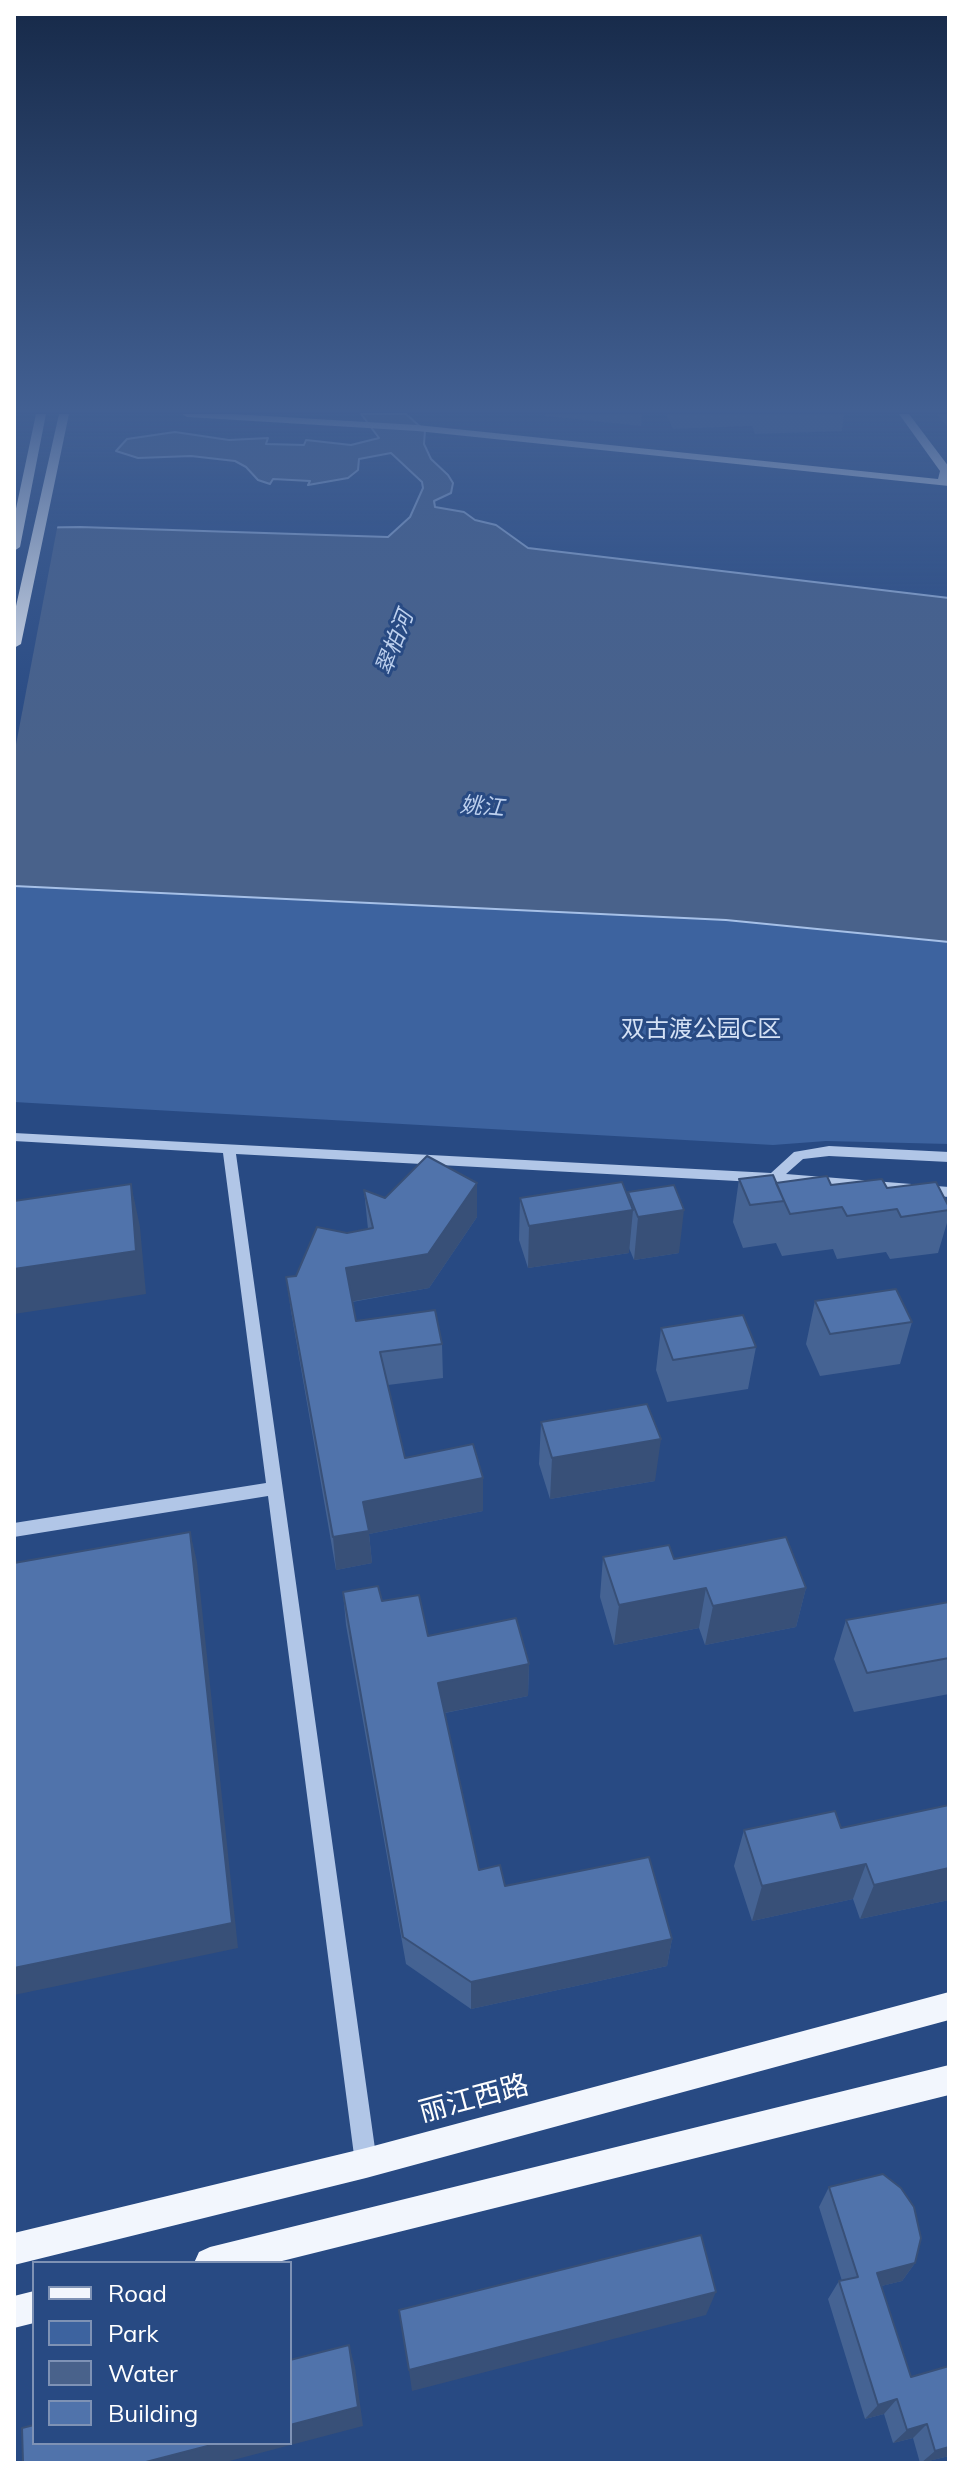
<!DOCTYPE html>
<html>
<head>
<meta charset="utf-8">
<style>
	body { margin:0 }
	#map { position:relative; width:963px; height:2477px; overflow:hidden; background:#284a83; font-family:Mulish,sans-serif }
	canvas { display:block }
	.frame { position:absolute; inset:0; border:16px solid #fff; pointer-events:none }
	.legend { position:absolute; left:32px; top:2261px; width:260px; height:184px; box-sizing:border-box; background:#284a83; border:2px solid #7e92b5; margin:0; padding:10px 14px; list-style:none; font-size:24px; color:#fff }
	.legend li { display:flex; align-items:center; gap:16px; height:40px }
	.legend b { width:40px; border:2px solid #7e92b5 }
</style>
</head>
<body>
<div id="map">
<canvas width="963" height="2477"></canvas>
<div class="frame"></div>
<ul class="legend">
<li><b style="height:10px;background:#f2f6fd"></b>Road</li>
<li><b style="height:22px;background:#3d639f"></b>Park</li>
<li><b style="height:22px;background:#49628b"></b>Water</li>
<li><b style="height:22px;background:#5073ab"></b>Building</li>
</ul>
</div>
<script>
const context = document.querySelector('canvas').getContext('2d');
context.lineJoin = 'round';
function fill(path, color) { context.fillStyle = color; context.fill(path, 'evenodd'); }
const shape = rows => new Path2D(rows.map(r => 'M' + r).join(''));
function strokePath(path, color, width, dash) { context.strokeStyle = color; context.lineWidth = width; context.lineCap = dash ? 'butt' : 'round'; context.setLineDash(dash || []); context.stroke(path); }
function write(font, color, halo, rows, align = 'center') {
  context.font = font + ' Mulish,"Noto Sans SC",sans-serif'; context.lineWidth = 6; context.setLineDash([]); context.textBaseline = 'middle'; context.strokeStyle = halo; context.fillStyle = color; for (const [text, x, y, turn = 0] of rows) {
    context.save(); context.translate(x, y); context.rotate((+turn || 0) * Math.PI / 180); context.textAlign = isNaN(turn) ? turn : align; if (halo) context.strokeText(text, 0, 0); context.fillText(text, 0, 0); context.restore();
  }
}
const green = shape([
	[14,886,726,920,949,942,949,1144,826,1141,773,1145,14,1102]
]);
const water = shape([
	[361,414,406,414,425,431,424,444,431,459,448,475,453,483,451,493,434,501,435,507,464,512,475,520,496,525,528,548,949,598,949,942,726,920,14,886,14,528,80,527,388,537,410,517,423,488,422,482,391,453,359,459,358,470,348,478,308,485,310,481,273,479,270,484,258,480,246,467,235,461,191,456,138,458,116,451,127,439,175,432,229,440,268,438,266,444,304,445,306,440,351,445,379,438,361,414]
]);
const pier = shape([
	[58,523,14,755,14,524]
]);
const minor = shape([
	[14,1133,771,1173,794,1152,829,1146,949,1152,949,1162,829,1156,803,1159,786,1174,949,1187,949,1197,774,1183,236,1154,377,2163,374,2171,366,2174,358,2171,355,2163,268,1496,14,1537,14,1523,266,1483,223,1153,14,1141,14,1133]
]);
const major = shape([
	[36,414,46,414,20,547,14,551,14,518,36,414],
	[59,414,69,414,21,644,14,648,14,615,59,414],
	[182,414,233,414,417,425,938,479,940,471,899,414,909,414,949,467,949,486,417,431,187,417,182,414],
	[949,1992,949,2020,366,2178,14,2265,14,2233,366,2148,949,1992],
	[949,2065,949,2095,274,2263,194,2263,199,2252,210,2247,949,2065],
	[34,2291,34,2323,14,2328,14,2296,34,2291]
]);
const wall = shape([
	[544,414,642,414,641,426,545,416],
	[666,414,844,414,842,431,755,434,752,426,673,429],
	[936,414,949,414,949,427,948,427],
	[739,1179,776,1183,887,1188,949,1207,949,1216,938,1253,890,1259,886,1252,837,1259,833,1249,782,1256,776,1243,743,1248,733,1222],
	[364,1190,385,1198,477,1217,429,1288,352,1302,356,1321,442,1344,443,1378,388,1385,405,1458,483,1478,483,1511,369,1534,372,1563,336,1570,291,1311,286,1277,296,1276,347,1233,368,1229],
	[628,1192,679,1253,634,1260,629,1248,629,1253,528,1268,519,1240,520,1198,627,1197],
	[815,1301,912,1322,900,1364,820,1376,806,1344],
	[661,1328,756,1347,748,1389,667,1402,656,1370],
	[541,1422,655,1481,550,1499,539,1464],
	[603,1557,674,1559,806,1588,796,1627,705,1645,699,1628,614,1645,600,1597],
	[343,1592,382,1601,428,1636,529,1664,528,1696,445,1713,479,1870,505,1886,672,1939,667,1966,471,2009,406,1964,346,1625],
	[949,1602,949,1694,854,1712,834,1659,846,1620],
	[949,1805,949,1900,860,1919,853,1899,752,1921,734,1866,744,1830,841,1828],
	[829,2187,915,2263,902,2281,881,2286,911,2377,949,2366,949,2456,920,2463,913,2438,893,2443,884,2414,865,2419,828,2299,839,2281,842,2281,819,2207]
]);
const shadedWall = shape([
	[477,1183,477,1217,429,1288,349,1302,346,1268],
	[131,1184,140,1227,146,1294,14,1314,14,1269],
	[633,1210,629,1253,528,1268,529,1226],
	[684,1210,679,1253,634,1260,638,1217],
	[661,1439,655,1481,550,1499,552,1458],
	[483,1478,483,1511,369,1534,372,1563,336,1570,333,1537,363,1502],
	[190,1532,197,1562,238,1948,14,1995,14,1968],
	[706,1588,699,1628,614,1645,619,1605],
	[806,1588,796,1627,705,1645,713,1606],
	[529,1664,528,1696,439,1714,438,1683],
	[866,1864,853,1899,752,1921,762,1886],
	[949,1868,949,1900,860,1919,874,1885],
	[672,1939,667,1966,471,2009,471,1982],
	[915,2263,902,2281,865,2290,877,2273],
	[716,2292,706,2315,412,2391,409,2370],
	[349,2345,355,2367,363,2426,222,2463,142,2463,219,2443,290,2443,290,2425],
	[897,2399,884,2414,865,2419,878,2405],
	[927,2424,913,2438,893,2443,907,2430],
	[949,2447,949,2456,921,2463,935,2451]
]);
const building = shape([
	[427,1156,477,1183,428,1254,346,1268,356,1321,435,1310,442,1344,380,1352,405,1458,473,1444,483,1478,363,1502,369,1531,333,1537,286,1277,296,1276,317,1227,347,1233,373,1228,364,1190,385,1198,427,1156],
	[773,1175,784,1201,750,1205,739,1179,773,1175],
	[827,1176,831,1185,882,1179,887,1188,936,1182,949,1207,949,1210,901,1217,897,1209,847,1216,842,1207,790,1214,776,1183,827,1176],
	[622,1182,633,1210,529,1226,520,1198,622,1182],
	[131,1184,136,1251,14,1269,14,1201,131,1184],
	[674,1185,684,1210,638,1217,628,1192,674,1185],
	[896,1289,912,1322,830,1334,815,1301,896,1289],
	[743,1315,756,1347,673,1360,661,1328,743,1315],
	[647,1404,661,1439,552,1458,541,1422,647,1404],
	[190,1532,232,1923,14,1968,14,1563,190,1532],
	[786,1537,806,1588,713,1606,706,1588,619,1605,603,1557,669,1545,674,1559,786,1537],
	[378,1586,382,1601,419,1595,428,1636,516,1618,529,1664,438,1683,479,1870,500,1865,505,1886,649,1857,672,1939,471,1982,403,1937,343,1592,378,1586],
	[949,1602,949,1658,867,1673,846,1620,949,1602],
	[949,1805,949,1868,874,1885,866,1864,762,1886,744,1830,835,1811,841,1828,949,1805],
	[883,2174,901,2188,914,2207,921,2238,915,2263,877,2273,911,2377,949,2366,949,2447,935,2451,927,2424,907,2430,897,2399,878,2405,839,2281,858,2277,829,2187,883,2174],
	[701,2235,716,2292,409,2370,399,2310,701,2235],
	[349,2345,358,2407,290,2425,290,2360,349,2345],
	[34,2425,34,2443,219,2443,142,2463,23,2463,22,2428,34,2425]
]);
const farWaternames = [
	["翠柏河",395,643,-69],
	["姚江",482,807,5]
];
const parkNames = [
	["双古渡公园C区",701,1030]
];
const nearStreetnames = [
	["丽江西路",474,2099,-15]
];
fill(green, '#3d639f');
fill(water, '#49628b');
strokePath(water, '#a6c0e7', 2);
fill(pier, '#284a83');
fill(minor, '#b1c6e7');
fill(major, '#f2f6fd');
fill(wall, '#456393');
fill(shadedWall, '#385078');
fill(building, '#5073ab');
strokePath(building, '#385078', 2);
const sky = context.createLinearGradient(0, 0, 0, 760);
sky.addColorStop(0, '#162948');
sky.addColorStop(0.54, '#426093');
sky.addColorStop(1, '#42609300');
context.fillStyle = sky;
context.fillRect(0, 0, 963, 760);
write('italic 22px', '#bdd0ee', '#284a83', farWaternames);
write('24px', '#d4e1f5', '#284a83', parkNames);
write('28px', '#fff', '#284a83', nearStreetnames);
</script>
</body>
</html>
